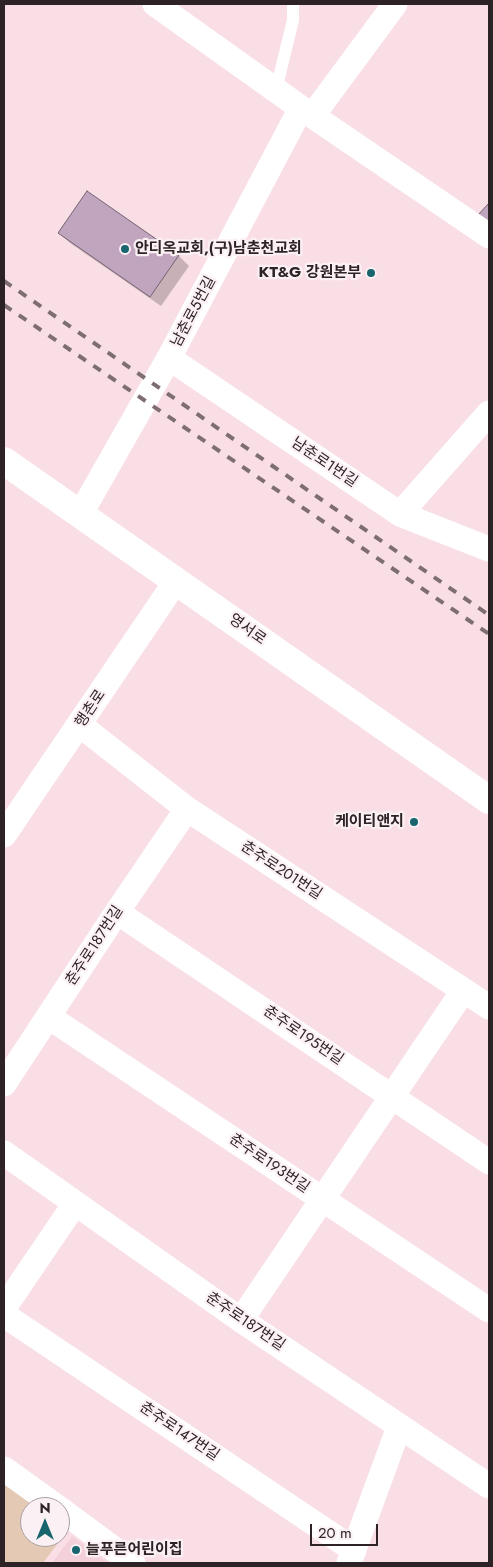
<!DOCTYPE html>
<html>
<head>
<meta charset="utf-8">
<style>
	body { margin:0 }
	#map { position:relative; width:493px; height:1567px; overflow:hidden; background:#f9dee5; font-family:Jost,sans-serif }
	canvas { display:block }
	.frame { position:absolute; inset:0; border:5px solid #2d2326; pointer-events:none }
	.north { position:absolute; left:20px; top:1497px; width:50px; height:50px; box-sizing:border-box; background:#fbf0f3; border:1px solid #a99ea1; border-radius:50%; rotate:0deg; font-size:14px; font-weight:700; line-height:20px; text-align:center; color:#2d2326 }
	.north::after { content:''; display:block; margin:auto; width:18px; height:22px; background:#18656d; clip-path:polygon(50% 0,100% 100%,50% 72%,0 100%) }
	.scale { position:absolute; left:310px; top:1524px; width:68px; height:22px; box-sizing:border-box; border:2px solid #2d2326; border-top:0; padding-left:6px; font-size:15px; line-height:18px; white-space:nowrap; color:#2d2326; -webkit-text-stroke:4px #fbf0f3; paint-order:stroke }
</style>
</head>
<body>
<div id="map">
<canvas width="493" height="1567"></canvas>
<div class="frame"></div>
<div class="north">N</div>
<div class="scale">20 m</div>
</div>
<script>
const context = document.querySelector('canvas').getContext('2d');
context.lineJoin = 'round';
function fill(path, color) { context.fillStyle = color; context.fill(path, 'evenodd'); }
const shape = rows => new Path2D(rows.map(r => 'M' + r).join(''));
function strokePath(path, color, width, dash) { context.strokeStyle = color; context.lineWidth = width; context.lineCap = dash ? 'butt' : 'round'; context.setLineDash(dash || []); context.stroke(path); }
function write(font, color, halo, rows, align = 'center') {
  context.font = font + ' Jost,"Noto Sans KR",sans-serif'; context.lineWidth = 4.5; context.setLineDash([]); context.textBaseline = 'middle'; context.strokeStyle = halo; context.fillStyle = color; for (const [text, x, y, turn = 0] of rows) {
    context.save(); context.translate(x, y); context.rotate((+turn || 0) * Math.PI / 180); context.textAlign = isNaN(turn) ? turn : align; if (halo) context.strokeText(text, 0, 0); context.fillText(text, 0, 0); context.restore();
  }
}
const built = shape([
	[72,1536,108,1563,52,1563]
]);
const green = shape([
	[4,1484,36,1507,30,1507,30,1537,60,1537,60,1524,68,1530,43,1563,4,1563]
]);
const shadow = shape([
	[87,192,179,256,189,266,161,306,70,243,59,233]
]);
const building = shape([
	[87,191,179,255,150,297,58,233,87,191],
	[489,203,489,223,478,215,489,203]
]);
const lane = shape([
	[276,90,293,20,293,4]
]);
const street = shape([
	[155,4,301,108,489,236],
	[313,115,395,4],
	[169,358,400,514,489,549],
	[81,513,169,358,301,108],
	[400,514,489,413],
	[80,725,187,809,489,1007],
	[4,835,176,581],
	[117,912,489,1162],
	[49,1017,489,1310],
	[4,1084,117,912,187,809],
	[4,1153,241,1320,489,1486],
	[4,1308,74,1205],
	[4,1315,354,1550],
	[241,1320,463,991],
	[4,1469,57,1507],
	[60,1509,133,1563],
	[349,1563,399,1427]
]);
const secondary = shape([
	[4,461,489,800]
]);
const rail = shape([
	[4,281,489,615],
	[4,305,489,634]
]);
const markers = [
	[125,249,5,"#18656d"],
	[371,273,5,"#18656d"],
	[414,822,5,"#18656d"],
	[76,1550,5,"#18656d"]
];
const poiNames = [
	["안디옥교회,(구)남춘천교회",135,249],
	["KT&G 강원본부",361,273,"right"],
	["케이티앤지",404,822,"right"],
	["늘푸른어린이집",86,1550]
];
const streetNames = [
	["남춘로5번길",194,312,-62],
	["남춘로1번길",324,463,34],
	["영서로",247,630,35],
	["행촌로",91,709,-56],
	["춘주로201번길",281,871,33],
	["춘주로187번길",95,946,-57],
	["춘주로195번길",303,1036,34],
	["춘주로193번길",269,1164,34],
	["춘주로187번길",245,1322,34],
	["춘주로147번길",179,1432,34]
];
fill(built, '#f4d0da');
fill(green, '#e4cab5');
fill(shadow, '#0003');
fill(building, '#c1a4be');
strokePath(building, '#736271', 1);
strokePath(lane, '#fff', 12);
strokePath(street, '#fff', 25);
strokePath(secondary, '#fff', 28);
strokePath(rail, '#7e6e72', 4, [9, 9]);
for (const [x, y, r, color] of markers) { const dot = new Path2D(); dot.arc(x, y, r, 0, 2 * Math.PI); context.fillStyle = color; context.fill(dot); strokePath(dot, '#fbf0f3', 2); }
write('bold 15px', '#2d2326', '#fbf0f3', poiNames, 'left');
write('15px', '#2d2326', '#fbf0f3', streetNames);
</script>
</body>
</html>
